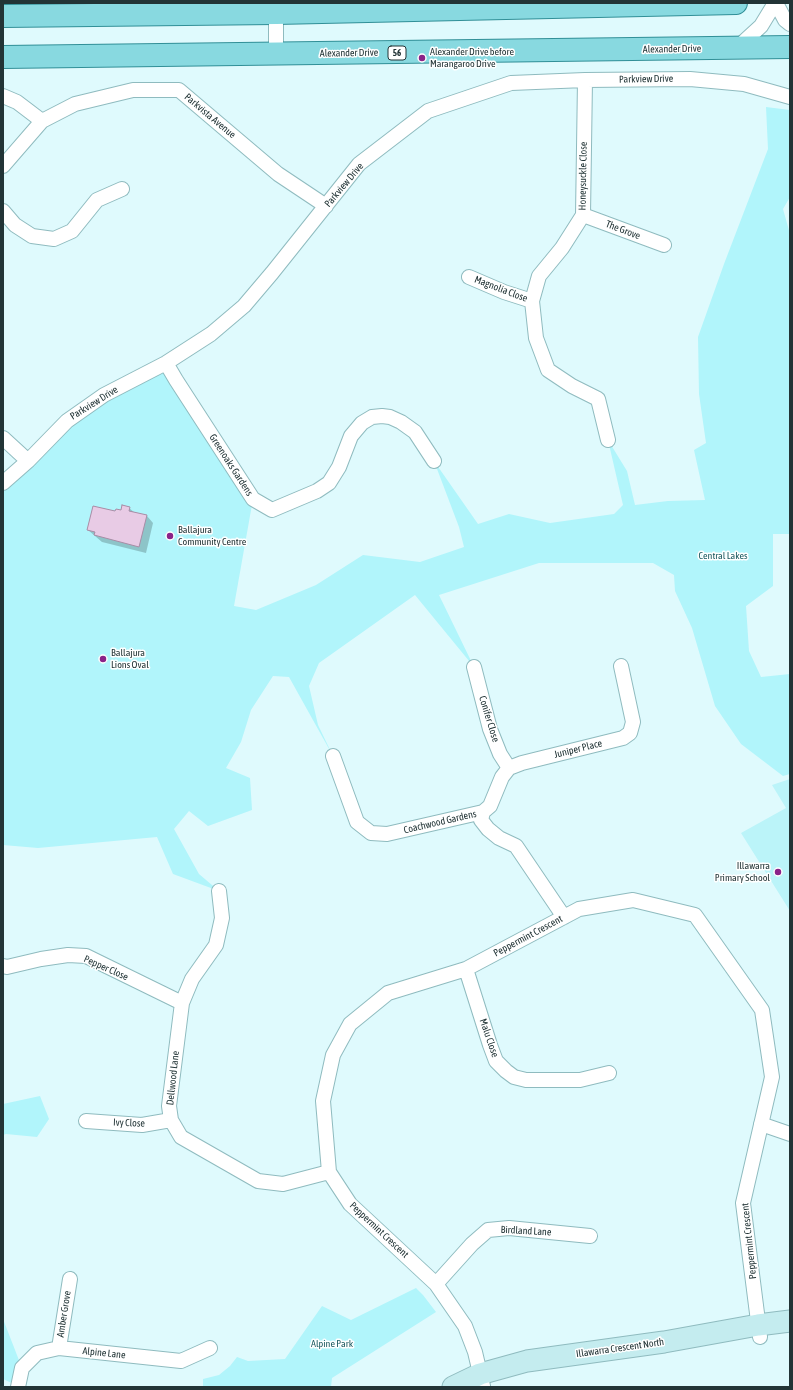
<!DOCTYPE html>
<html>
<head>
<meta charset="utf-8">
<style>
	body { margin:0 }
	#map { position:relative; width:793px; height:1390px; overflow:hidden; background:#dffafd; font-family:"Asap Condensed",sans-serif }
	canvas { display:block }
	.frame { position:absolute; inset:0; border:4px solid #223436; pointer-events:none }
</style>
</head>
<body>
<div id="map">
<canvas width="793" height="1390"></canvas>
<div class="frame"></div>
</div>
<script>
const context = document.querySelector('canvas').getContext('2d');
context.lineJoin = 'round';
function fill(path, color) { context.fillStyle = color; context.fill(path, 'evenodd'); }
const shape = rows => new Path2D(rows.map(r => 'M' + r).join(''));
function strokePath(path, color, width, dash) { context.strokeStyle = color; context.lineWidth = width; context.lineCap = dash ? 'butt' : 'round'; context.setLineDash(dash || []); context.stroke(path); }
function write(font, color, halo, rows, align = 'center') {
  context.font = font + ' "Asap Condensed",sans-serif'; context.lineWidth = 3; context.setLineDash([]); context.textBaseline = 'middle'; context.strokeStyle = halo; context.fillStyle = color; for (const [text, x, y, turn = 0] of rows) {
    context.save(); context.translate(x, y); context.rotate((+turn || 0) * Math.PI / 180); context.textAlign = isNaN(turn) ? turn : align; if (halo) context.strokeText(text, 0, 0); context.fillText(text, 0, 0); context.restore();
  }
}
const built = shape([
	[790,779,790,911,741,833,786,808,772,785]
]);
const green = shape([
	[766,107,790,110,790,197,783,209,790,234,790,534,773,534,773,586,746,606,749,651,761,677,790,674,790,774,783,776,741,744,715,706,692,628,675,591,674,575,653,563,539,563,439,595,474,667,415,595,319,663,309,686,318,725,333,756,289,677,273,676,251,710,241,742,226,768,250,778,252,810,208,826,189,811,174,829,199,874,219,891,173,874,157,837,38,848,3,845,3,483,67,421,166,363,253,499,234,606,256,610,316,585,363,555,420,562,464,547,459,527,434,461,478,524,509,514,550,523,614,514,623,505,608,440,627,471,635,505,668,501,705,500,694,450,706,443,699,394,698,337,724,264,768,149],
	[40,1096,49,1119,37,1137,6,1134,3,1135,3,1104],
	[416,1288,423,1295,436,1312,332,1378,331,1387,203,1387,203,1379,219,1375,230,1366,237,1357,248,1361,285,1359,322,1306,351,1320],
	[3,1319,22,1368,18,1386,3,1379]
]);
const shadow = shape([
	[129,508,135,513,147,516,153,523,146,553,102,542,88,530,116,513]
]);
const building = shape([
	[122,505,130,507,129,511,147,515,139,547,94,535,95,532,87,530,93,506,115,511,116,509,121,510,122,505]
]);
const street = shape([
	[776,3,785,20,790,24],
	[737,48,761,26,775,3],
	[276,54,276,5],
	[585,80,583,215,562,248,539,276,532,301,536,338,548,370,572,386,598,399,608,440],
	[3,96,17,102,42,121],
	[3,166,42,121,75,104,133,90,179,90,278,174,326,206],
	[3,211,15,225,32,236,54,239,72,231,97,200,122,189],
	[583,215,664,245],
	[469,277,504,292,532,301],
	[166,363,176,380,253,499,272,510,317,491,329,483,339,467,351,436,362,423,372,417,382,416,390,417,401,422,415,432,434,461],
	[3,438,28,461],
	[3,483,28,461,67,421,104,395,166,363,211,334,244,306,272,273,359,164,428,111,511,83,585,80,690,79,744,84,790,97],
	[474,667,490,729,500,754,509,768],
	[333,756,357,822,371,833,387,834,483,812,481,820,488,829,499,838,516,846,564,917],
	[483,812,490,806,502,777,509,768,522,763,623,738,630,733,633,722,621,666],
	[219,891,222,918,216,945,192,979,182,1003,169,1106,171,1120,181,1137,258,1181,283,1184,329,1172],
	[3,966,7,967,41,959,68,955,86,956,182,1003],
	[466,969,490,1045,496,1061,506,1071,514,1077,526,1080,580,1080,609,1073],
	[86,1121,142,1125,171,1120],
	[761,1124,790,1134],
	[436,1284,472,1244,488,1230,509,1228,590,1236],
	[59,1348,70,1279],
	[483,1386,475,1352,465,1326,436,1284,350,1204,329,1172,323,1101,333,1055,350,1024,388,993,466,969,579,909,633,900,695,915,762,1010,772,1077,743,1203,760,1337],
	[18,1387,22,1368,37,1353,59,1348,181,1361,210,1348]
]);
const secondary = shape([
	[453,1387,480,1374,527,1361,664,1342,758,1325,790,1321]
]);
const primary = shape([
	[3,16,276,13,736,3],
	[3,57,790,47]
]);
const markers = [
	[422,58,4,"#8a2389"],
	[170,536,4,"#8a2389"],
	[103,659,4,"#8a2389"],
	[778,872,4,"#8a2389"]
];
const shields = [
	[397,53,18]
];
const shieldNames = [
	["56",397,53]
];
const streetNames = [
	["Alexander Drive",672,49,-1],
	["Alexander Drive",349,53,-1],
	["Parkview Drive",646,79,-1],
	["Parkvista Avenue",210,116,40],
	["Honeysuckle Close",583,176,-89],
	["Parkview Drive",344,185,-50],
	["The Grove",623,230,21],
	["Magnolia Close",501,289,21],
	["Parkview Drive",94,403,-32],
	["Greenoaks Gardens",231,465,57],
	["Conifer Close",489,719,73],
	["Juniper Place",578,749,-14],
	["Coachwood Gardens",440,822,-13],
	["Peppermint Crescent",528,936,-28],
	["Pepper Close",106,968,24],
	["Malu Close",489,1038,71],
	["Dellwood Lane",173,1078,-84],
	["Ivy Close",129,1123,2],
	["Peppermint Crescent",379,1230,43],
	["Birdland Lane",526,1231,3],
	["Peppermint Crescent",749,1241,-96],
	["Amber Grove",64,1314,-81],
	["Illawarra Crescent North",620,1348,-8],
	["Alpine Lane",104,1353,6]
];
const poiNames = [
	["Alexander Drive before",430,52],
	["Marangaroo Drive",430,64],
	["Ballajura",178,530],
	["Community Centre",178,542],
	["Ballajura",111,653],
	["Lions Oval",111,665],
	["Illawarra",770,866,"right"],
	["Primary School",770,878,"right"]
];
const parkNames = [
	["Central Lakes",723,556],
	["Alpine Park",332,1344]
];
fill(built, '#bbf4f9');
fill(green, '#b1f5fb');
fill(shadow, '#0003');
fill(building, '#e8cbe5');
strokePath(building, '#a88da6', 1);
strokePath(street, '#8fbbbf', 16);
strokePath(secondary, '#8fbbbf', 23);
strokePath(primary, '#318f97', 24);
strokePath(street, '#fff', 14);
strokePath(secondary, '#c4ecef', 21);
strokePath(primary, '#88d9e0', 22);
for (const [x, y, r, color] of markers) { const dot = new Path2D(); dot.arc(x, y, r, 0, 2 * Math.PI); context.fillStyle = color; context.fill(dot); strokePath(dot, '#fff', 1.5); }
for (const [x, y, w] of shields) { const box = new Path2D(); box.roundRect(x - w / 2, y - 7, w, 14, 3); context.fillStyle = '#fff'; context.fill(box); strokePath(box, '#223436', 1); }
write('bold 9px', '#223436', null, shieldNames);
write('10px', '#223436', '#fff', streetNames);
write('10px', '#223436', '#fff', poiNames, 'left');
write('10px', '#1b5a60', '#fff', parkNames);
</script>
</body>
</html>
